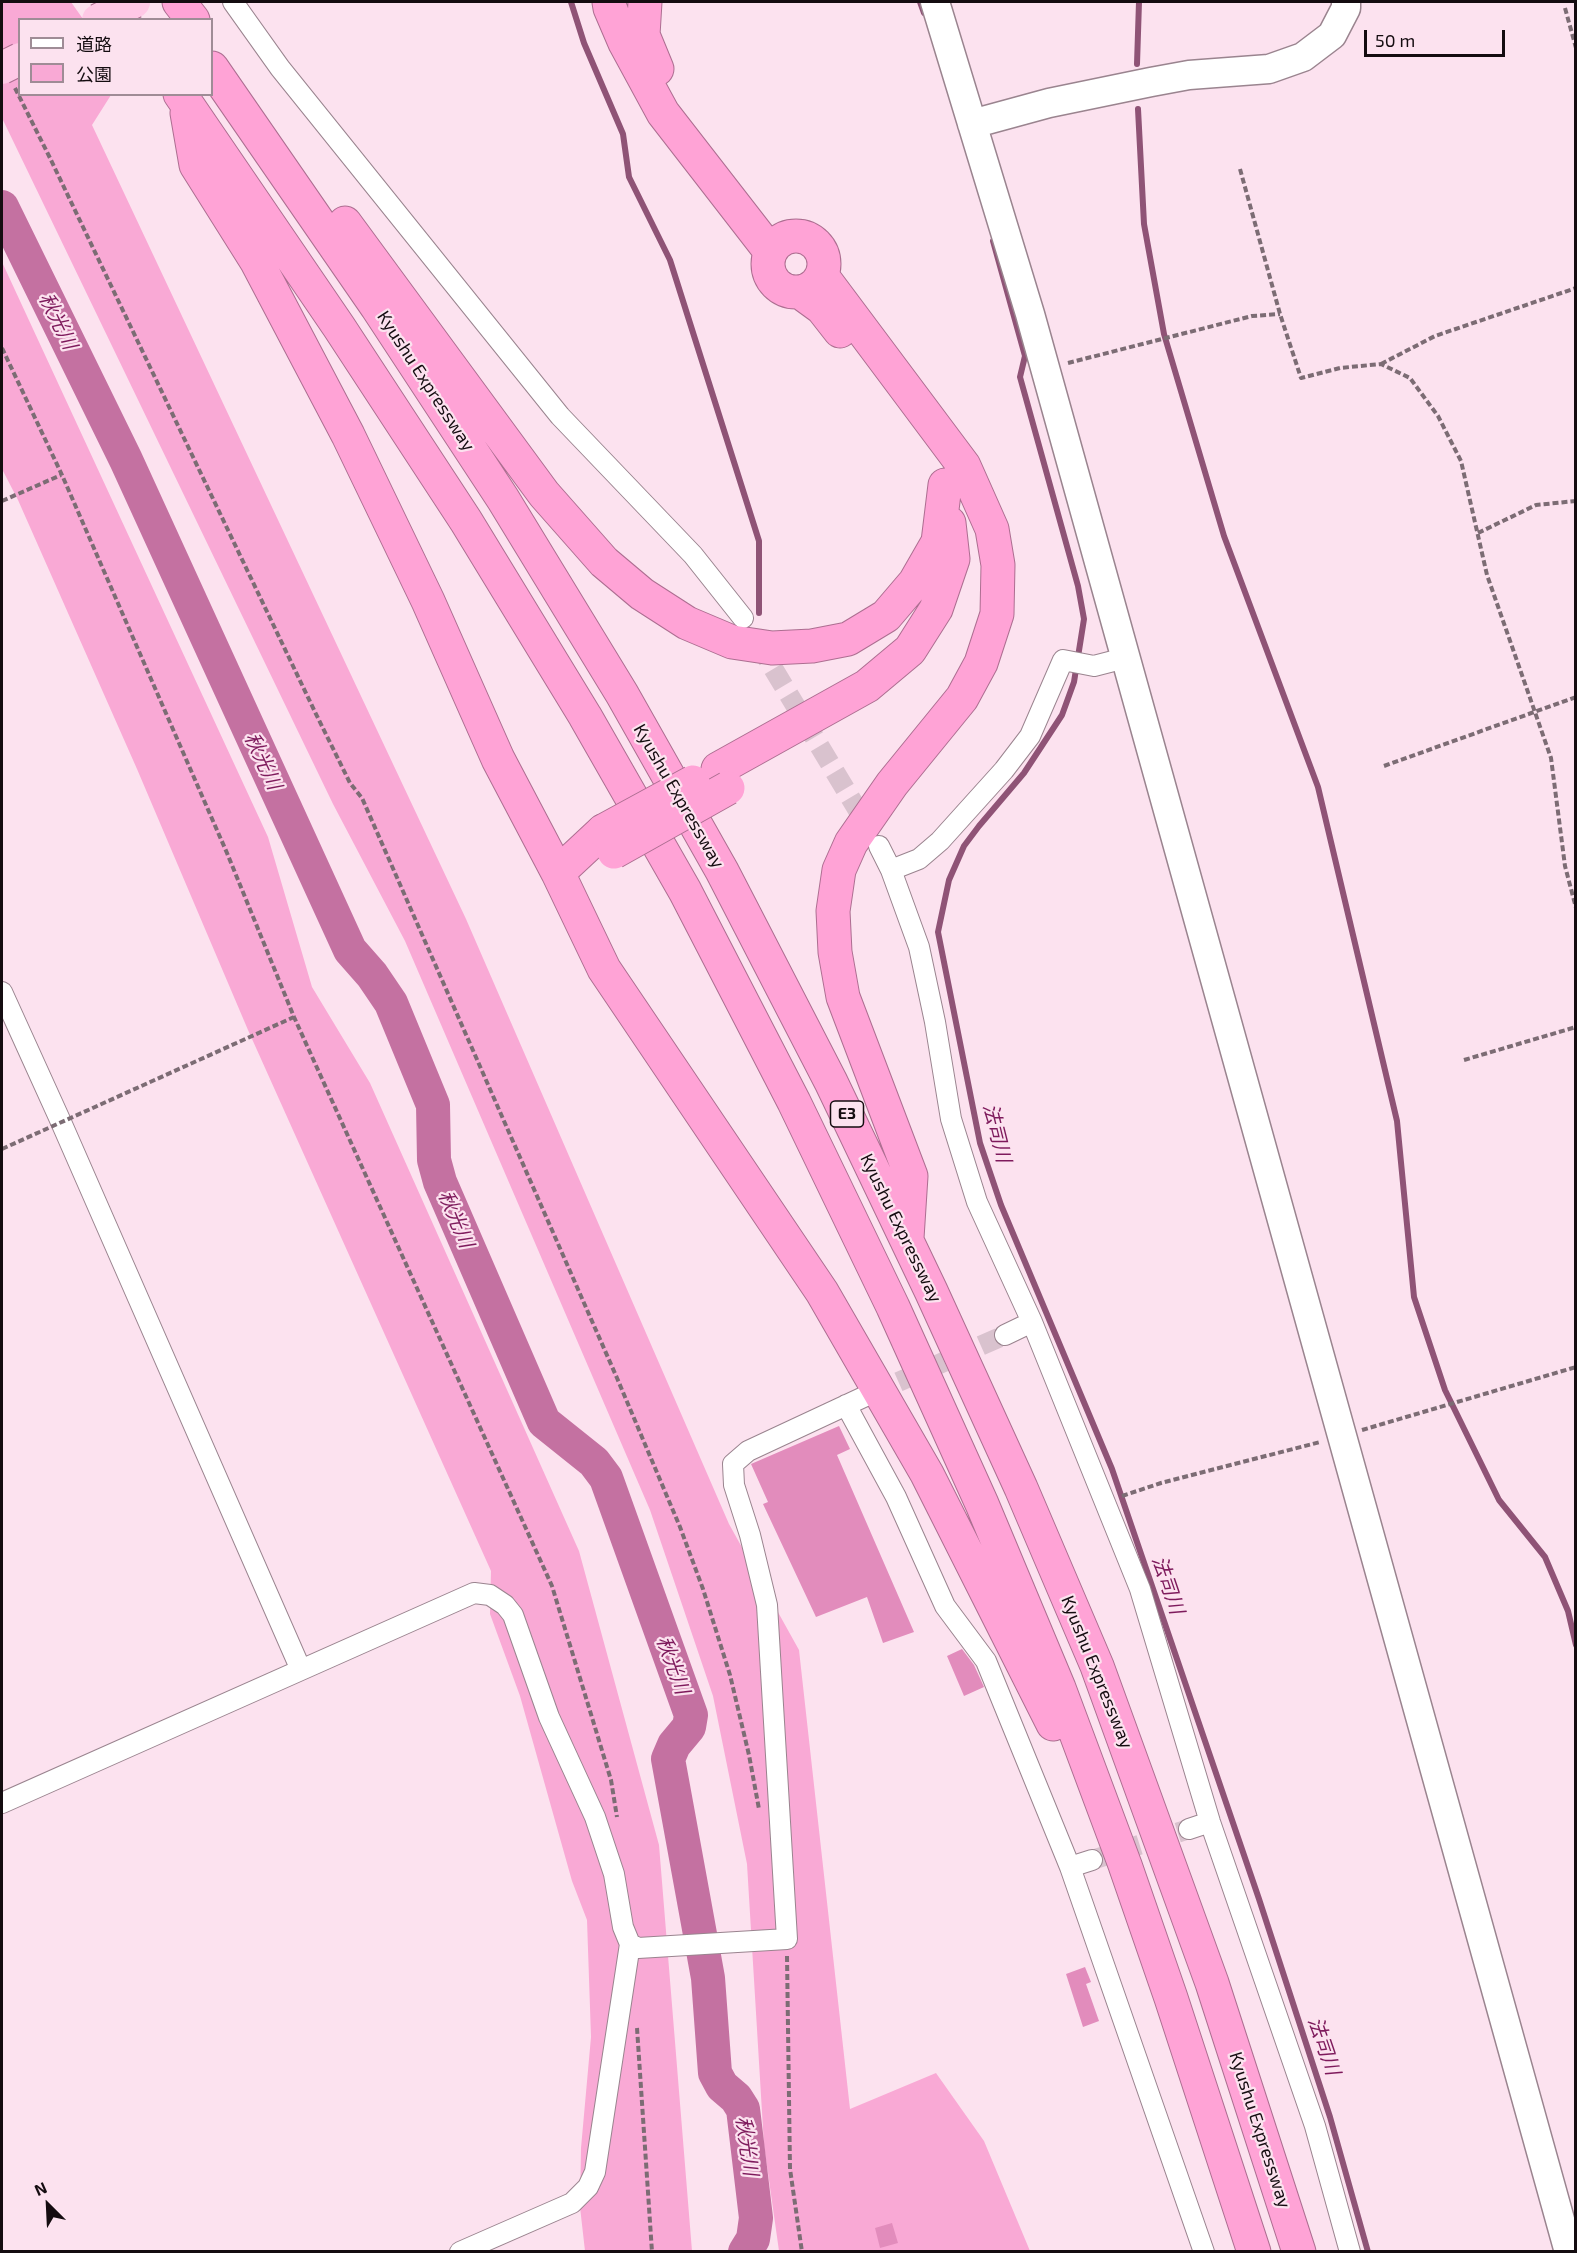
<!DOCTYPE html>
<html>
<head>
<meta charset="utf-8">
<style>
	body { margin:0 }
	#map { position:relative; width:1577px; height:2253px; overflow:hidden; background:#fce2ef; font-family:"Exo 2","Noto Sans JP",sans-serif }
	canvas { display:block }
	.frame { position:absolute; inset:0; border:3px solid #140c10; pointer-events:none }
	.legend { position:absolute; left:18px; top:18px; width:195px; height:78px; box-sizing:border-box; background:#fce2ef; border:2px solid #9f8c96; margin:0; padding:8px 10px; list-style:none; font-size:18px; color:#140c10 }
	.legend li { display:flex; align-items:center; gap:12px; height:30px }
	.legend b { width:30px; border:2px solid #9f8c96 }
	.north { position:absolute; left:18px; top:2175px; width:60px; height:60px; -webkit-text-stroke:4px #fce2ef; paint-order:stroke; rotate:336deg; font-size:16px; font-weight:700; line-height:24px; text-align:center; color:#140c10 }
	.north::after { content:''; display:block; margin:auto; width:21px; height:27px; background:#140c10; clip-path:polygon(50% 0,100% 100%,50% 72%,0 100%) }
	.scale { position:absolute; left:1364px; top:30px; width:141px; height:27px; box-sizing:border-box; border:3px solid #140c10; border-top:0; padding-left:8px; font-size:18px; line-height:21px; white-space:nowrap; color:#140c10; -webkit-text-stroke:4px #fce2ef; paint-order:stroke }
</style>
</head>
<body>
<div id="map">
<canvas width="1577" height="2253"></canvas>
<div class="frame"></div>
<ul class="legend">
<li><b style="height:8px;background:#fff"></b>道路</li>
<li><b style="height:16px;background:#f9a9d5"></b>公園</li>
</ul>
<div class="north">N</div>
<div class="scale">50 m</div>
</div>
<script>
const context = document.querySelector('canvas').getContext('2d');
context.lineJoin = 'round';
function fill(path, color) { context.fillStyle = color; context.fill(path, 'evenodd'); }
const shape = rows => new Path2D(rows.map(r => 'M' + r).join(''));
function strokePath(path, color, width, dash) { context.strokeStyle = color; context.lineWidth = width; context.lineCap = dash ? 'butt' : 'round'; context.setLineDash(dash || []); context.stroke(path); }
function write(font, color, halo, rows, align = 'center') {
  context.font = font + ' "Exo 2","Noto Sans JP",sans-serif'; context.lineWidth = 4.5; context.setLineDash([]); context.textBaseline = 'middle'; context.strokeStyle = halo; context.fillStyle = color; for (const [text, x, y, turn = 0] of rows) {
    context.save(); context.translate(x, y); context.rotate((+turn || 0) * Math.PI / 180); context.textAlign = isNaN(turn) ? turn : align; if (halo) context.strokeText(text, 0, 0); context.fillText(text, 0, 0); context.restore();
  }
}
const green = shape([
	[2,2,71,2,83,19,20,20,20,94,111,95,92,125,466,919,729,1524,799,1650,850,2109,936,2073,984,2141,1030,2251,779,2251,764,2145,747,1864,713,1696,650,1510,405,941,333,804,2,118],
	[2,262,268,837,312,987,370,1083,579,1551,659,1845,692,2251,585,2251,580,2207,581,2148,591,2037,587,1920,572,1881,520,1696,490,1614,491,1571,248,1030,137,769,18,500,2,469]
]);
const stream = shape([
	[571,2,584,43,623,134,629,177,670,260,759,541,759,613],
	[920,2,924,13],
	[1137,64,1139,2],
	[1138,109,1144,224,1164,334,1224,536,1318,787,1397,1121,1414,1297,1445,1390,1499,1500,1545,1557,1568,1611,1576,1645],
	[993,241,1025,356,1020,377,1078,586,1084,619,1074,682,1062,715,1024,773,979,826,964,846,949,880,938,932,980,1143,1001,1205,1112,1469,1259,1899,1330,2117,1368,2252]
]);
const river = shape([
	[2,207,126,460,350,950,372,975,391,1003,433,1105,434,1160,440,1182,544,1422,594,1462,606,1478,691,1715,689,1727,674,1745,668,1759,708,1978,715,2073,722,2086,736,2098,743,2109,756,2218,753,2239,745,2252]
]);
const building = shape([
	[839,1426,850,1449,837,1455,914,1632,883,1643,867,1597,816,1617,763,1504,768,1502,751,1464],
	[962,1649,974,1665,984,1687,964,1696,947,1656],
	[1085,1967,1091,1982,1086,1984,1099,2021,1083,2027,1066,1974],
	[892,2223,898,2243,880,2248,875,2228]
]);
const streetTunnel = shape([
	[758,643,869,829],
	[871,1394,1005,1335],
	[1092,1860,1189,1829]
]);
const path = shape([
	[1565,8,1576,48],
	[15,88,50,158,315,712,350,783,362,798,617,1378,680,1527,703,1589,730,1675,749,1755,759,1809],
	[1240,169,1280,314,1301,378,1340,368,1381,364,1410,378,1438,416,1461,461,1487,575,1551,758,1565,866,1576,908],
	[2,348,62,475,227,853,294,1017,552,1586,611,1780,617,1817],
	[1068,363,1252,316,1280,314],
	[1381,364,1435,336,1576,288],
	[2,501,61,475],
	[1478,533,1536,505,1576,501],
	[1384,766,1576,697],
	[1464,1060,1576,1027],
	[1362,1430,1576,1367],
	[1122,1496,1161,1483,1320,1442],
	[787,1956,790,2169,802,2252],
	[637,2028,652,2252]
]);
const street = shape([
	[233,2,280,68,560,416,693,555,743,618],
	[879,846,891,870,919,947,935,1022,951,1119,977,1202,1032,1322,1140,1589,1210,1822,1315,2126,1350,2252],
	[891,870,919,859,940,841,1004,770,1030,736,1063,660,1094,666,1125,658],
	[2,992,61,1122,301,1670],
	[1005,1335,1032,1322],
	[846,1405,896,1497,945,1606,986,1661,1070,1867,1204,2252],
	[2,1803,474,1593,490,1595,505,1605,513,1615,549,1717,595,1817,614,1874,623,1927,630,1944,638,1948,787,1939,767,1605,750,1535,734,1485,733,1464,748,1451,868,1395],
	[1189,1829,1210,1822],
	[1070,1867,1092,1860],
	[460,2252,572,2203,588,2187,595,2172,630,1944]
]);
const secondary = shape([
	[935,2,1030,314,1569,2252],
	[972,124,1049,103,1151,82,1189,75,1269,69,1303,57,1332,35,1346,8,1346,2]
]);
const highway = shape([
	[179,2,193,20],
	[609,2,610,8,625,43,663,113,770,251],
	[645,2,643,35,657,69],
	[212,68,377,307,503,499,622,694,722,871,831,1082,931,1291,1021,1488,1097,1666,1212,1983,1299,2252],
	[180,94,339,327,466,521,585,716,685,891,794,1102,893,1307,982,1504,1059,1688,1125,1865,1171,1998,1254,2252],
	[187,113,196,165,257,262,348,435,428,601,498,759,558,873,604,969,822,1292,927,1474,1053,1724],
	[345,223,544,494,604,562,642,594,687,623,732,642,772,648,812,646,848,639,886,616,915,582,938,542,945,485],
	'768 264a28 28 0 1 1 56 0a28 28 0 1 1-56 0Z',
	[822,276,964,466,992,529,998,565,997,614,981,663,962,698,892,784,851,843,839,870,833,911,835,952,843,997,911,1176,907,1238],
	[800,292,822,308,840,331],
	[718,769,867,686,910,650,936,609,953,559,949,523],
	[558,873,603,831]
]);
const pathBridge = shape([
	[2,1149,294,1017]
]);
const primaryBridge = shape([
	[98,20,134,2],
	[2,68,20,59]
]);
const highwayBridge = shape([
	[603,831,693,782],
	[614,852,728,788]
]);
const shields = [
	[847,1114,33]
];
const shieldNames = [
	["E3",847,1114]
];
const streetNames = [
	["Kyushu Expressway",426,381,57],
	["Kyushu Expressway",679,796,60],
	["Kyushu Expressway",901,1228,64],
	["Kyushu Expressway",1097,1672,68],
	["Kyushu Expressway",1260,2130,72]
];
const waterNames = [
	["秋光川",58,321,64],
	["秋光川",263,761,65],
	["法司川",997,1133,76],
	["秋光川",456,1219,67],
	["法司川",1168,1585,71],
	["秋光川",673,1665,70],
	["法司川",1324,2046,71],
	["秋光川",747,2146,82]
];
fill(green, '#f9a9d5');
strokePath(stream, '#8f5376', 6);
strokePath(river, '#c471a1', 34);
fill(building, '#e28cbc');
strokePath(streetTunnel, '#d9c2ce', 20, [20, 10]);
strokePath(street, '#9a848f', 22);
strokePath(secondary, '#9a848f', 31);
strokePath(highway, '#ad6e91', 35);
strokePath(path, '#7c6c74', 4, [6, 3]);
strokePath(street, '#fff', 20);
strokePath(secondary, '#fff', 28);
strokePath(highway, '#ffa3d6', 33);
strokePath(primaryBridge, '#ad6e91', 34, []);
strokePath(highwayBridge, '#ad6e91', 35, []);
strokePath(pathBridge, '#7c6c74', 4, [6, 3]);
strokePath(primaryBridge, '#ffc8e6', 32);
strokePath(highwayBridge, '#ffa3d6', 33);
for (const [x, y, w] of shields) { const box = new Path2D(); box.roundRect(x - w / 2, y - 13, w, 26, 4.5); context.fillStyle = '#fce2ef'; context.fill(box); strokePath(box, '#140c10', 1.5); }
write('bold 16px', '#140c10', null, shieldNames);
write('18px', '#140c10', '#fce2ef', streetNames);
write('italic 20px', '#7e1a5c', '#fce2ef', waterNames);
</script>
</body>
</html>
